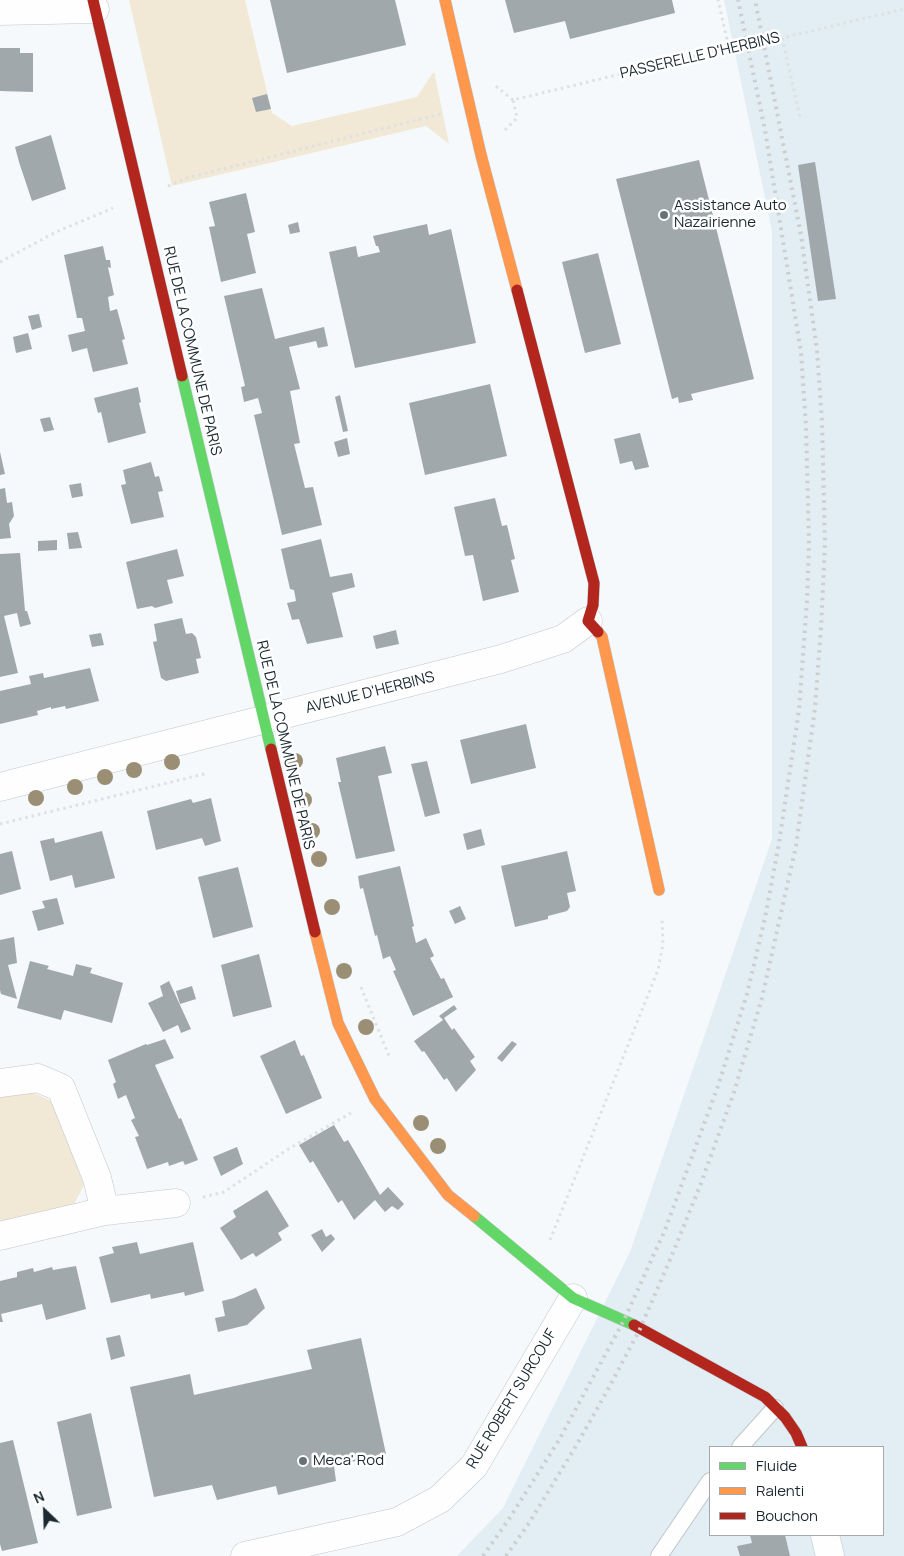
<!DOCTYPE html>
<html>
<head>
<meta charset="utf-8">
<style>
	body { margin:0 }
	#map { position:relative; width:904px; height:1556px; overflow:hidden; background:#f6f9fc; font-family:Manrope,sans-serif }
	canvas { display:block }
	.legend { position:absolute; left:709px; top:1446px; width:175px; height:90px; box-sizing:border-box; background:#fff; border:1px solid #a3a9ac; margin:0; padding:6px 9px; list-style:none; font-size:15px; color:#1a2830 }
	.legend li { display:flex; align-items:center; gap:10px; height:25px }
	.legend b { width:25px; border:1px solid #a3a9ac }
	.north { position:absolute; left:20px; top:1486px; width:50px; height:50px; -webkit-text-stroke:4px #fff; paint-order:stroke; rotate:336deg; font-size:14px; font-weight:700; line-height:20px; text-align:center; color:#1a2830 }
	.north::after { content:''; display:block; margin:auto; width:18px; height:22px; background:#1a2830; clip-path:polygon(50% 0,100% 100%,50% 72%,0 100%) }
</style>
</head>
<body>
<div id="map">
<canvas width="904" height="1556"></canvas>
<ul class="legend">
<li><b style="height:6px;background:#63d668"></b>Fluide</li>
<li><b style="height:6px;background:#ff974d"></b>Ralenti</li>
<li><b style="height:6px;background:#b3261e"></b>Bouchon</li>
</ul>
<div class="north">N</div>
</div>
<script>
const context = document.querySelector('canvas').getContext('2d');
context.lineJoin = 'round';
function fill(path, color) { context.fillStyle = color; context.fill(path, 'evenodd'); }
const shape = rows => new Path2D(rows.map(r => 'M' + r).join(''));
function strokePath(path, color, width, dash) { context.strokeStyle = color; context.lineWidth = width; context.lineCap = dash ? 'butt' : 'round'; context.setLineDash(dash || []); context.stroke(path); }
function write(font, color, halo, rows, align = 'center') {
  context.font = font + ' Manrope,sans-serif'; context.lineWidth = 5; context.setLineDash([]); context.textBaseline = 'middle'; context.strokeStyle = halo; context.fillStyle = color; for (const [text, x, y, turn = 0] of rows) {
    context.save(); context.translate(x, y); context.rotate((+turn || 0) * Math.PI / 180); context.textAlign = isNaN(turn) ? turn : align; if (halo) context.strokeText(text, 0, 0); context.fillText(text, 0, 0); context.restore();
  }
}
const built = shape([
	[724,0,904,0,904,1556,457,1556,503,1508,630,1252,772,839,772,231],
	[710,1447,883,1447,883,1535,710,1535]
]);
const green = shape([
	[129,0,245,0,272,113,292,126,417,97,434,71,449,144,426,126,172,186],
	[28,1090,53,1102,84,1185,74,1204,0,1222,0,1096]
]);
const building = shape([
	[270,0,395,0,406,45,287,73],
	[505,0,672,0,675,13,570,39,565,21,514,33],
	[0,48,20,48,20,53,33,53,33,92,0,91],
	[267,94,271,109,256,112,252,98],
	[51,135,66,189,32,201,19,162,15,147],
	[699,160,754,379,691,394,693,400,679,403,678,397,672,399,616,179],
	[815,162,836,299,818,301,798,165],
	[246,193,255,232,247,234,256,273,221,282,209,227,215,226,209,202],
	[298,222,300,232,290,234,288,225],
	[427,224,429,235,451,229,476,343,355,368,329,252,356,246,358,257,380,252,378,246,376,246,373,236],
	[103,246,106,260,110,260,111,268,108,267,114,295,108,297,110,311,117,309,125,339,122,340,128,364,93,372,87,348,72,352,68,335,85,331,82,318,77,318,64,255],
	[598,253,621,344,585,353,562,262],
	[262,288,275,339,324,327,328,346,318,348,316,341,289,347,300,389,290,391,300,443,294,444,305,488,313,487,322,525,282,535,254,415,262,413,258,398,244,402,241,387,245,386,224,296],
	[39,314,42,327,32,330,28,316],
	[28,333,32,349,16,353,13,337],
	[490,384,507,456,425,475,409,403],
	[138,387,141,402,139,403,146,433,108,443,101,412,98,413,94,398],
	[340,395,348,431,343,432,335,397],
	[50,417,54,430,44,432,40,419],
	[640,433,649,467,635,470,632,461,620,464,614,439],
	[347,438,350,454,338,457,334,442],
	[0,452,5,474,0,475],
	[151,462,155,477,159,476,163,491,158,492,164,517,131,524,121,485,126,484,123,470],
	[81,483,83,496,72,498,69,485],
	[5,488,7,503,12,502,14,516,9,524,11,538,0,539,0,489],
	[495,498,502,526,507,525,515,559,511,560,519,592,483,601,473,555,465,556,454,507],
	[78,532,82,548,69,549,67,533],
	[321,539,330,577,352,573,355,587,332,593,343,637,307,644,299,619,292,620,287,603,296,601,294,590,290,589,281,549],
	[57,540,57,550,38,551,38,541],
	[177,549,184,576,167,580,173,603,155,608,152,606,137,609,126,562],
	[20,553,25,611,27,611,31,624,20,627,17,613,4,616,18,673,0,677,0,554],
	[182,618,186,634,192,633,196,637,201,658,196,659,199,673,166,681,161,678,153,642,157,641,154,624],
	[396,630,399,644,376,649,373,636],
	[101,633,104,645,92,647,89,635],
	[90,668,99,701,66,709,65,706,51,709,51,707,37,711,38,715,0,724,0,691,31,684,29,676,43,673,44,678],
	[526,724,536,768,471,784,460,740],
	[385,746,392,773,378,776,395,851,356,859,338,782,341,782,336,758],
	[427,761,440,813,425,817,411,764],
	[211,798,221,841,205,846,202,838,156,850,147,811,191,799,193,803],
	[481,829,485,845,467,850,463,834],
	[102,831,115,878,75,888,72,875,50,881,40,841,54,838,55,843],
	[12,851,21,889,0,895,0,854],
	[567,851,576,891,567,893,570,907,567,911,548,916,548,919,515,927,501,866],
	[400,866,414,926,412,927,416,943,426,938,434,956,430,958,441,979,444,978,453,997,413,1016,393,971,396,970,390,956,383,959,377,935,375,936,363,888,360,889,358,876],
	[238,867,253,927,213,938,198,877],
	[57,898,64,924,38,931,32,911,45,908,42,901],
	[460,906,466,919,455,924,449,911],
	[14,937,17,963,8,965,17,999,1,994,0,990,0,940],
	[259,954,272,1007,233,1017,221,965],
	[30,961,49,966,47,969,73,976,76,964,92,968,90,973,123,983,112,1023,64,1010,61,1020,17,1008],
	[169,981,191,1029,181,1033,178,1025,163,1032,148,1003,163,996,160,986],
	[192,986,196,999,180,1004,176,991],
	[454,1005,457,1009,444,1018,452,1030,454,1028,475,1057,470,1061,476,1070,456,1092,447,1078,444,1080,424,1051,422,1052,414,1041,443,1020,439,1016],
	[165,1039,174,1058,155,1065,179,1119,181,1118,198,1160,185,1165,183,1161,169,1166,168,1162,147,1169,135,1137,139,1136,131,1120,135,1118,126,1095,118,1099,113,1084,116,1082,108,1060,146,1044,147,1045],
	[295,1040,301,1056,304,1055,322,1098,286,1114,260,1056],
	[512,1041,517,1044,502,1062,497,1058],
	[334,1125,344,1142,348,1140,380,1195,388,1187,404,1204,398,1210,392,1206,385,1212,375,1200,354,1220,342,1200,338,1203,313,1161,310,1163,299,1145],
	[237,1147,243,1164,221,1176,213,1157],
	[267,1190,289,1226,278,1233,282,1240,256,1257,253,1253,241,1260,220,1228,236,1217,233,1211],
	[322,1229,326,1237,331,1234,335,1239,322,1252,311,1235],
	[137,1242,140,1254,193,1242,204,1291,185,1296,184,1292,151,1299,150,1294,111,1303,99,1257,114,1253,112,1247],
	[76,1266,86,1309,46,1320,42,1304,1,1314,3,1322,0,1322,0,1281,17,1277,17,1272,33,1268,34,1272,52,1267,53,1270],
	[256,1288,265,1308,247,1325,218,1332,215,1318,225,1316,222,1301,234,1298],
	[120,1335,125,1356,111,1360,106,1338],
	[361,1338,386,1454,334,1466,336,1481,278,1495,276,1486,217,1500,212,1485,154,1497,130,1387,190,1374,194,1395,312,1369,307,1350],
	[91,1413,112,1508,77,1516,57,1422],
	[13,1440,38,1543,2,1551,0,1544,0,1443],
	[750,1535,785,1535,790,1556,740,1556,737,1546,752,1543]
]);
const path = shape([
	[782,38,800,117],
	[496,88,497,87,513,100],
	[505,130,517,118,513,100,729,48,718,0],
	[168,186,187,178,441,114],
	[0,262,56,232,113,208],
	[0,824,208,773],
	[361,987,389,1056],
	[203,1197,224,1192,290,1148,351,1113],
	[550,1240,658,970,663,944,662,918]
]);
const lane = shape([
	[740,1447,775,1408],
	[659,1556,710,1481]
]);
const street = shape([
	[0,11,95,9],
	[0,787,501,659,563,639,588,621],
	[0,1083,38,1078,61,1088,97,1178,105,1211],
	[0,1236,105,1211,176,1203],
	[825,1535,830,1556],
	[245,1556,397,1522,440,1499,474,1466,573,1298]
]);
const fast = shape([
	[182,376,271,749],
	[474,1216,573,1298,634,1325]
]);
const slow = shape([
	[445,0,481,155,517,290],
	[598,632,602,637,659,890],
	[315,932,338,1023,375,1099,448,1195,474,1216]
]);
const jam = shape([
	[93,0,182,376],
	[517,290,594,583,593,605,588,621,598,632],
	[271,749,315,932],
	[634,1325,765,1397,785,1417,796,1433,802,1447]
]);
const rail = shape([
	[483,1556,509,1519,559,1440,624,1320,665,1230,718,1086,747,994,765,918,779,843,799,710,807,600,809,544,806,426,801,352,765,130,738,0],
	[506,1556,529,1523,576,1446,606,1393,640,1329,672,1255,700,1186,734,1092,762,998,796,846,815,708,821,628,825,544,822,422,817,350,801,235,755,0]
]);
const pathBridge = shape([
	[729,48,782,38,904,9]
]);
const trees = [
	[295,761],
	[172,762],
	[134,770],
	[105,777],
	[75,787],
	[36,798],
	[304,800],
	[312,831],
	[319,859],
	[332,907],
	[344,971],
	[366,1027],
	[421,1123],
	[438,1146]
];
const markers = [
	[664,215,5,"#677177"],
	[303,1461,5,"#677177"]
];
const streetNames = [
	["PASSERELLE D'HERBINS",700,56,-13],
	["RUE DE LA COMMUNE DE PARIS",192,351,77],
	["AVENUE D'HERBINS",370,693,-14],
	["RUE DE LA COMMUNE DE PARIS",285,745,77],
	["RUE ROBERT SURCOUF",512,1399,-59]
];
const poiNames = [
	["Assistance Auto",674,206],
	["Nazairienne",674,223],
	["Meca' Rod",313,1461]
];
fill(built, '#e2edf4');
fill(green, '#f1e8d5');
fill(building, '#a0a8ac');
strokePath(lane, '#bfc7cc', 18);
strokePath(street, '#bfc7cc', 29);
strokePath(fast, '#bfc7cc', 12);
strokePath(slow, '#bfc7cc', 12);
strokePath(jam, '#bfc7cc', 12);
strokePath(path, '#dee0e2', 3, [2.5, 4]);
strokePath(lane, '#fefeff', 16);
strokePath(street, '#fefeff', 28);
strokePath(fast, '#63d668', 11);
strokePath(slow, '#ff974d', 11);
strokePath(jam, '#b3261e', 11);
strokePath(rail, '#cdced0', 4, [2.5, 5]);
strokePath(pathBridge, '#dee0e2', 3, [2.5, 4]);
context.fillStyle = '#9a8f75';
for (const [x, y] of trees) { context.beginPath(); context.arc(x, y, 8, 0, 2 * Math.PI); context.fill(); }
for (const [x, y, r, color] of markers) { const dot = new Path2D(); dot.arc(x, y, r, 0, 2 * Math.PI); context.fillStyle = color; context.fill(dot); strokePath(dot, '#fff', 2); }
write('15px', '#1a2830', '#fff', streetNames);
write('15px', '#1a2830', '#fff', poiNames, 'left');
</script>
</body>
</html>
